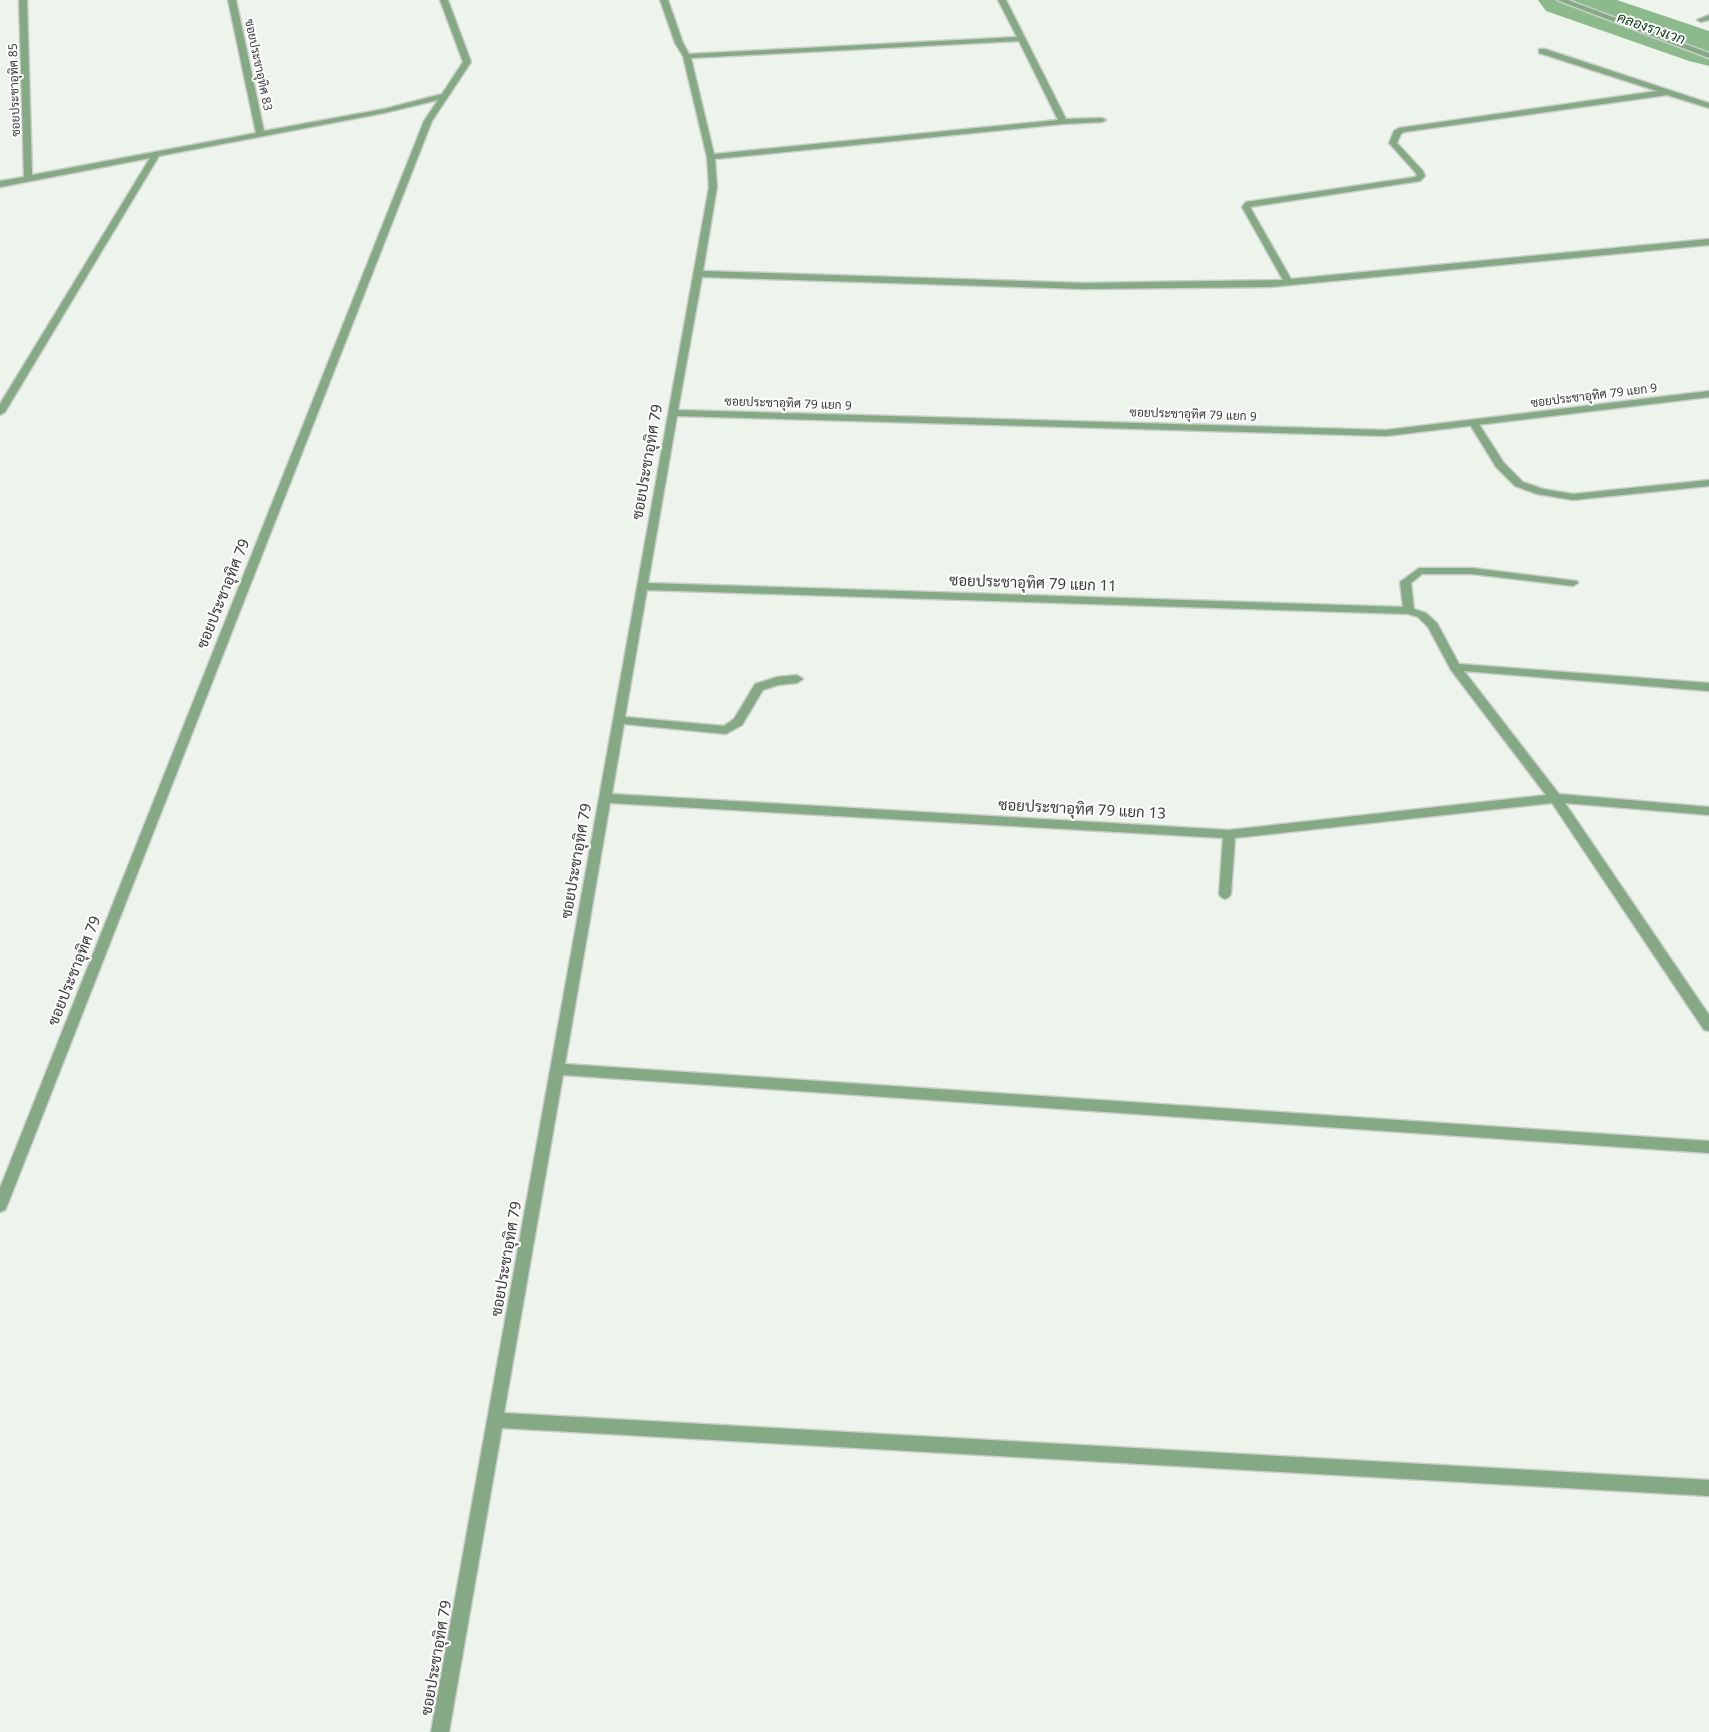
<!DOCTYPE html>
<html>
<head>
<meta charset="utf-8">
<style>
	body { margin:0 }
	canvas { display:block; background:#edf4ec }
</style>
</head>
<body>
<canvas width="1709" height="1732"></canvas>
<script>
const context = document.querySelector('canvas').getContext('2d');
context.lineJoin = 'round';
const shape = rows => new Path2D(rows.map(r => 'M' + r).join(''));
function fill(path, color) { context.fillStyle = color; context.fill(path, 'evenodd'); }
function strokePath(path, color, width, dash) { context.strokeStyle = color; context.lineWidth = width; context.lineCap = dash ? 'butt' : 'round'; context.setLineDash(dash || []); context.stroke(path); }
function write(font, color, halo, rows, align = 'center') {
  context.font = font + ' "Noto Sans",Sarabun,sans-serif'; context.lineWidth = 4; context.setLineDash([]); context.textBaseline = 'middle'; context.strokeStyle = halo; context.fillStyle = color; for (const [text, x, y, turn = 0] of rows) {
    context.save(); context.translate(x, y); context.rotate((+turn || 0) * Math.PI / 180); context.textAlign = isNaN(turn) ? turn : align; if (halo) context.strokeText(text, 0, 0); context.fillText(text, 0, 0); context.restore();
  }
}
const river = shape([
	[1538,0,1617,0,1709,31,1709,66,1689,61,1546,11,1538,0]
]);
const lane = shape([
	[1474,420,1477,421,1504,463,1523,482,1543,489,1573,494,1709,480,1709,486,1573,500,1537,494,1515,486,1496,467,1469,423,1474,420]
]);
const street = shape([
	[19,0,27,0,32,175,256,133,228,0,236,0,264,131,384,109,442,94,463,62,440,0,448,0,471,62,432,121,7,1206,5,1210,0,1212,0,1188,424,121,438,100,384,113,159,156,5,412,0,415,0,404,150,158,0,187,0,181,24,177,19,0],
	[660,0,668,0,683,43,689,54,1017,37,998,0,1006,0,1066,119,1102,118,1106,120,1102,122,1063,124,715,159,717,187,703,271,1084,283,1283,280,1242,207,1246,202,1415,177,1417,175,1415,172,1389,143,1394,131,1399,128,1657,91,1539,53,1539,49,1545,49,1709,103,1709,108,1667,95,1404,132,1401,134,1397,143,1423,171,1425,176,1420,181,1250,207,1291,279,1709,239,1709,245,1270,287,1084,289,702,277,678,410,1386,430,1709,391,1709,397,1386,436,677,416,648,583,1403,607,1400,582,1419,568,1472,568,1577,581,1578,583,1573,586,1472,574,1422,574,1411,583,1414,609,1426,613,1437,623,1459,664,1709,683,1709,691,1464,671,1559,794,1709,807,1709,815,1565,803,1709,1015,1709,1031,1704,1030,1552,803,1235,838,1231,894,1229,897,1225,899,1221,897,1219,894,1223,838,610,803,565,1064,1709,1141,1709,1153,563,1075,504,1413,1709,1480,1709,1496,502,1428,449,1732,431,1732,709,187,707,157,683,56,675,43,660,0],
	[1019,41,1058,120,714,154,691,58,1019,41],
	[647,590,1408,614,1418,617,1428,627,1451,670,1546,795,1229,830,612,794,624,724,726,734,742,725,763,690,778,685,797,683,803,679,797,675,777,677,755,684,734,719,724,726,625,717,647,590],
	[1557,0,1568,0,1709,53,1709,58,1557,0],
	[1709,15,1709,20,1701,22,1697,20,1709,15]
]);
const farStreetnames = [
	["ซอยประชาอุทิศ 83",258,65,78],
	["ซอยประชาอุทิศ 85",15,90,-92],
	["ซอยประชาอุทิศ 79 แยก 9",1594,396,-7],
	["ซอยประชาอุทิศ 79 แยก 9",788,404,2],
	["ซอยประชาอุทิศ 79 แยก 9",1193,415,2]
];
const farWaternames = [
	["คลองรางเวก",1651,29,19]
];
const streetNames = [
	["ซอยประชาอุทิศ 79",648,462,-80],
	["ซอยประชาอุทิศ 79 แยก 11",1033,584,2],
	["ซอยประชาอุทิศ 79",224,594,-68],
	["ซอยประชาอุทิศ 79 แยก 13",1082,810,3],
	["ซอยประชาอุทิศ 79",577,861,-80],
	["ซอยประชาอุทิศ 79",75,971,-68],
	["ซอยประชาอุทิศ 79",507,1259,-80],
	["ซอยประชาอุทิศ 79",437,1658,-80]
];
fill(river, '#8cba8c');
strokePath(lane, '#c9cfc8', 3);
strokePath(street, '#c9cfc8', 3);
fill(lane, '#85a885');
fill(street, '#85a885');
write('12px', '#383b38', '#fff', farStreetnames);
write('italic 14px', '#073a0d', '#fff', farWaternames);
write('15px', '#383b38', '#fff', streetNames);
</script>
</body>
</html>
